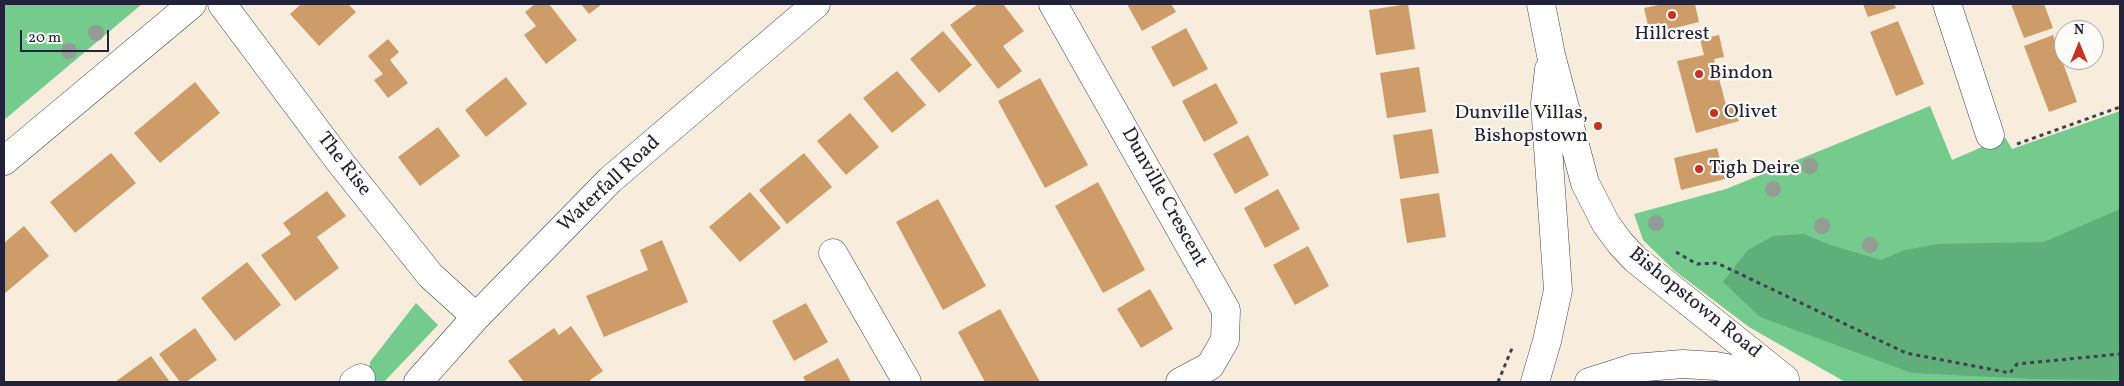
<!DOCTYPE html>
<html>
<head>
<meta charset="utf-8">
<style>
	body { margin:0 }
	#map { position:relative; width:2124px; height:386px; overflow:hidden; background:#f8eddc; font-family:Vollkorn,serif }
	canvas { display:block }
	.frame { position:absolute; inset:0; border:5px solid #22223b; pointer-events:none }
	.north { position:absolute; left:2054px; top:20px; width:50px; height:50px; box-sizing:border-box; background:#fdfcf7; border:1px solid #a5a5ac; border-radius:50%; rotate:0deg; font-size:14px; font-weight:700; line-height:20px; text-align:center; color:#22223b }
	.north::after { content:''; display:block; margin:auto; width:18px; height:22px; background:#c8321e; clip-path:polygon(50% 0,100% 100%,50% 72%,0 100%) }
	.scale { position:absolute; left:20px; top:30px; width:89px; height:22px; box-sizing:border-box; border:2px solid #22223b; border-top:0; padding-left:6px; font-size:15px; line-height:18px; white-space:nowrap; color:#22223b; -webkit-text-stroke:4px #fdfcf7; paint-order:stroke }
</style>
</head>
<body>
<div id="map">
<canvas width="2124" height="386"></canvas>
<div class="frame"></div>
<div class="north">N</div>
<div class="scale">20 m</div>
</div>
<script>
const context = document.querySelector('canvas').getContext('2d');
context.lineJoin = 'round';
function fill(path, color) { context.fillStyle = color; context.fill(path, 'evenodd'); }
const shape = rows => new Path2D(rows.map(r => 'M' + r).join(''));
function strokePath(path, color, width, dash) { context.strokeStyle = color; context.lineWidth = width; context.lineCap = dash ? 'butt' : 'round'; context.setLineDash(dash || []); context.stroke(path); }
function write(font, color, halo, rows, align = 'center') {
  context.font = font + ' Vollkorn,serif'; context.lineWidth = 4.5; context.setLineDash([]); context.textBaseline = 'middle'; context.strokeStyle = halo; context.fillStyle = color; for (const [text, x, y, turn = 0] of rows) {
    context.save(); context.translate(x, y); context.rotate((+turn || 0) * Math.PI / 180); context.textAlign = isNaN(turn) ? turn : align; if (halo) context.strokeText(text, 0, 0); context.fillText(text, 0, 0); context.restore();
  }
}
const green = shape([
	[4,4,142,4,4,120],
	[1930,106,1952,160,2005,137,2012,149,2120,111,2120,382,1845,382,1749,327,1675,271,1643,240,1634,214,1726,189],
	[416,303,438,325,384,382,370,382,370,362]
]);
const forest = shape([
	[2120,209,2120,380,2033,379,1912,373,1760,317,1723,282,1748,250,1773,236,1804,234,1830,245,1881,260,1905,250,1938,244,2044,242]
]);
const building = shape([
	[301,4,348,4,356,12,319,46,290,14],
	[535,4,549,4,577,40,546,64,524,35,536,26,525,12],
	[581,4,602,4,589,14],
	[978,4,1003,4,1024,31,1003,46,1022,71,998,89,950,25],
	[1127,4,1171,4,1176,12,1142,31],
	[1408,4,1415,49,1376,55,1369,10],
	[1657,4,1695,4,1699,22,1650,34,1644,8,1658,5],
	[1863,4,1894,4,1896,8,1868,17],
	[2011,4,2044,4,2053,28,2024,38],
	[1898,21,1924,84,1896,96,1870,32],
	[1186,28,1208,69,1173,87,1151,47],
	[943,31,972,65,939,93,910,59],
	[1719,35,1724,57,1714,59,1721,86,1726,105,1734,103,1739,121,1696,133,1677,61,1704,55,1700,39],
	[2053,35,2077,102,2049,112,2024,46],
	[388,39,399,52,390,60,408,83,388,98,374,80,383,74,368,56],
	[1419,67,1426,112,1387,118,1380,73],
	[897,71,926,105,892,133,863,98],
	[506,77,527,104,486,137,465,110],
	[1040,78,1088,165,1045,188,998,101],
	[195,82,220,113,160,163,134,133],
	[1216,83,1238,123,1204,142,1182,101],
	[850,113,879,147,846,175,817,141],
	[438,127,460,156,420,186,398,157],
	[1432,129,1439,173,1400,179,1393,135],
	[1248,135,1269,175,1235,194,1213,154],
	[1717,148,1725,179,1681,190,1674,158],
	[111,153,136,183,75,233,50,202],
	[804,153,832,187,787,224,759,190],
	[1098,182,1145,270,1103,293,1055,206],
	[1278,189,1300,229,1265,248,1244,208],
	[327,191,346,216,317,237,339,268,295,301,261,255,291,234,283,223],
	[750,192,781,228,740,262,709,227],
	[1439,193,1446,237,1407,243,1400,199],
	[938,199,986,286,943,310,896,222],
	[24,226,49,256,4,294,4,243],
	[662,240,688,302,604,337,586,296,648,270,640,250],
	[1308,246,1329,286,1295,305,1273,265],
	[247,262,281,305,235,341,201,298],
	[1150,289,1173,329,1141,348,1117,309],
	[806,303,828,342,794,361,772,321],
	[1000,309,1040,382,985,382,958,332],
	[571,326,603,371,590,380,592,382,524,382,508,361,554,328,559,335],
	[195,328,217,360,186,382,180,382,159,354],
	[151,356,170,382,115,382],
	[838,358,851,382,806,382,803,377]
]);
const path = shape([
	[2017,144,2120,107],
	[1676,252,1697,264,1717,263,1906,353,2010,373,2017,364,2120,354],
	[1498,382,1513,346]
]);
const minor = shape([
	[222,4,340,162,430,275,476,317],
	[1053,4,1226,310,1225,340,1210,366,1180,382],
	[1947,4,1990,135],
	[4,161,192,4],
	[833,253,907,382],
	[354,382,361,378],
	[418,382,476,317,610,180,816,4]
]);
const major = shape([
	[1541,4,1551,55,1585,183,1606,224,1620,243,1635,259,1785,379],
	[1535,382,1547,341,1558,290,1545,104,1549,69],
	[1589,382,1633,368,1683,364,1716,366,1782,379]
]);
const trees = [
	[96,33],
	[69,51],
	[1810,166],
	[1773,189],
	[1656,223],
	[1822,226],
	[1870,245]
];
const markers = [
	[1672,15,5,"#c8321e"],
	[1699,74,5,"#c8321e"],
	[1714,113,5,"#c8321e"],
	[1598,126,5,"#c8321e"],
	[1699,169,5,"#c8321e"]
];
const poiNames = [
	["Hillcrest",1672,35,"center"],
	["Bindon",1709,74],
	["Olivet",1724,113],
	["Dunville Villas,",1588,114,"right"],
	["Bishopstown",1588,137,"right"],
	["Tigh Deire",1709,169]
];
const streetNames = [
	["The Rise",343,165,52],
	["Waterfall Road",610,185,-43],
	["Dunville Crescent",1163,198,61],
	["Bishopstown Road",1694,304,39]
];
fill(green, '#75ca8e');
fill(forest, '#60ae79');
fill(building, '#cd9c68');
strokePath(minor, '#424053', 29);
strokePath(major, '#424053', 29);
strokePath(path, '#424053', 3, [4, 4]);
strokePath(minor, '#fff', 28);
strokePath(major, '#fff', 28);
context.fillStyle = '#929e93';
for (const [x, y] of trees) { context.beginPath(); context.arc(x, y, 8, 0, 2 * Math.PI); context.fill(); }
for (const [x, y, r, color] of markers) { const dot = new Path2D(); dot.arc(x, y, r, 0, 2 * Math.PI); context.fillStyle = color; context.fill(dot); strokePath(dot, '#fdfcf7', 2); }
write('20px', '#22223b', '#fdfcf7', poiNames, 'left');
write('20px', '#22223b', '#fdfcf7', streetNames);
</script>
</body>
</html>
